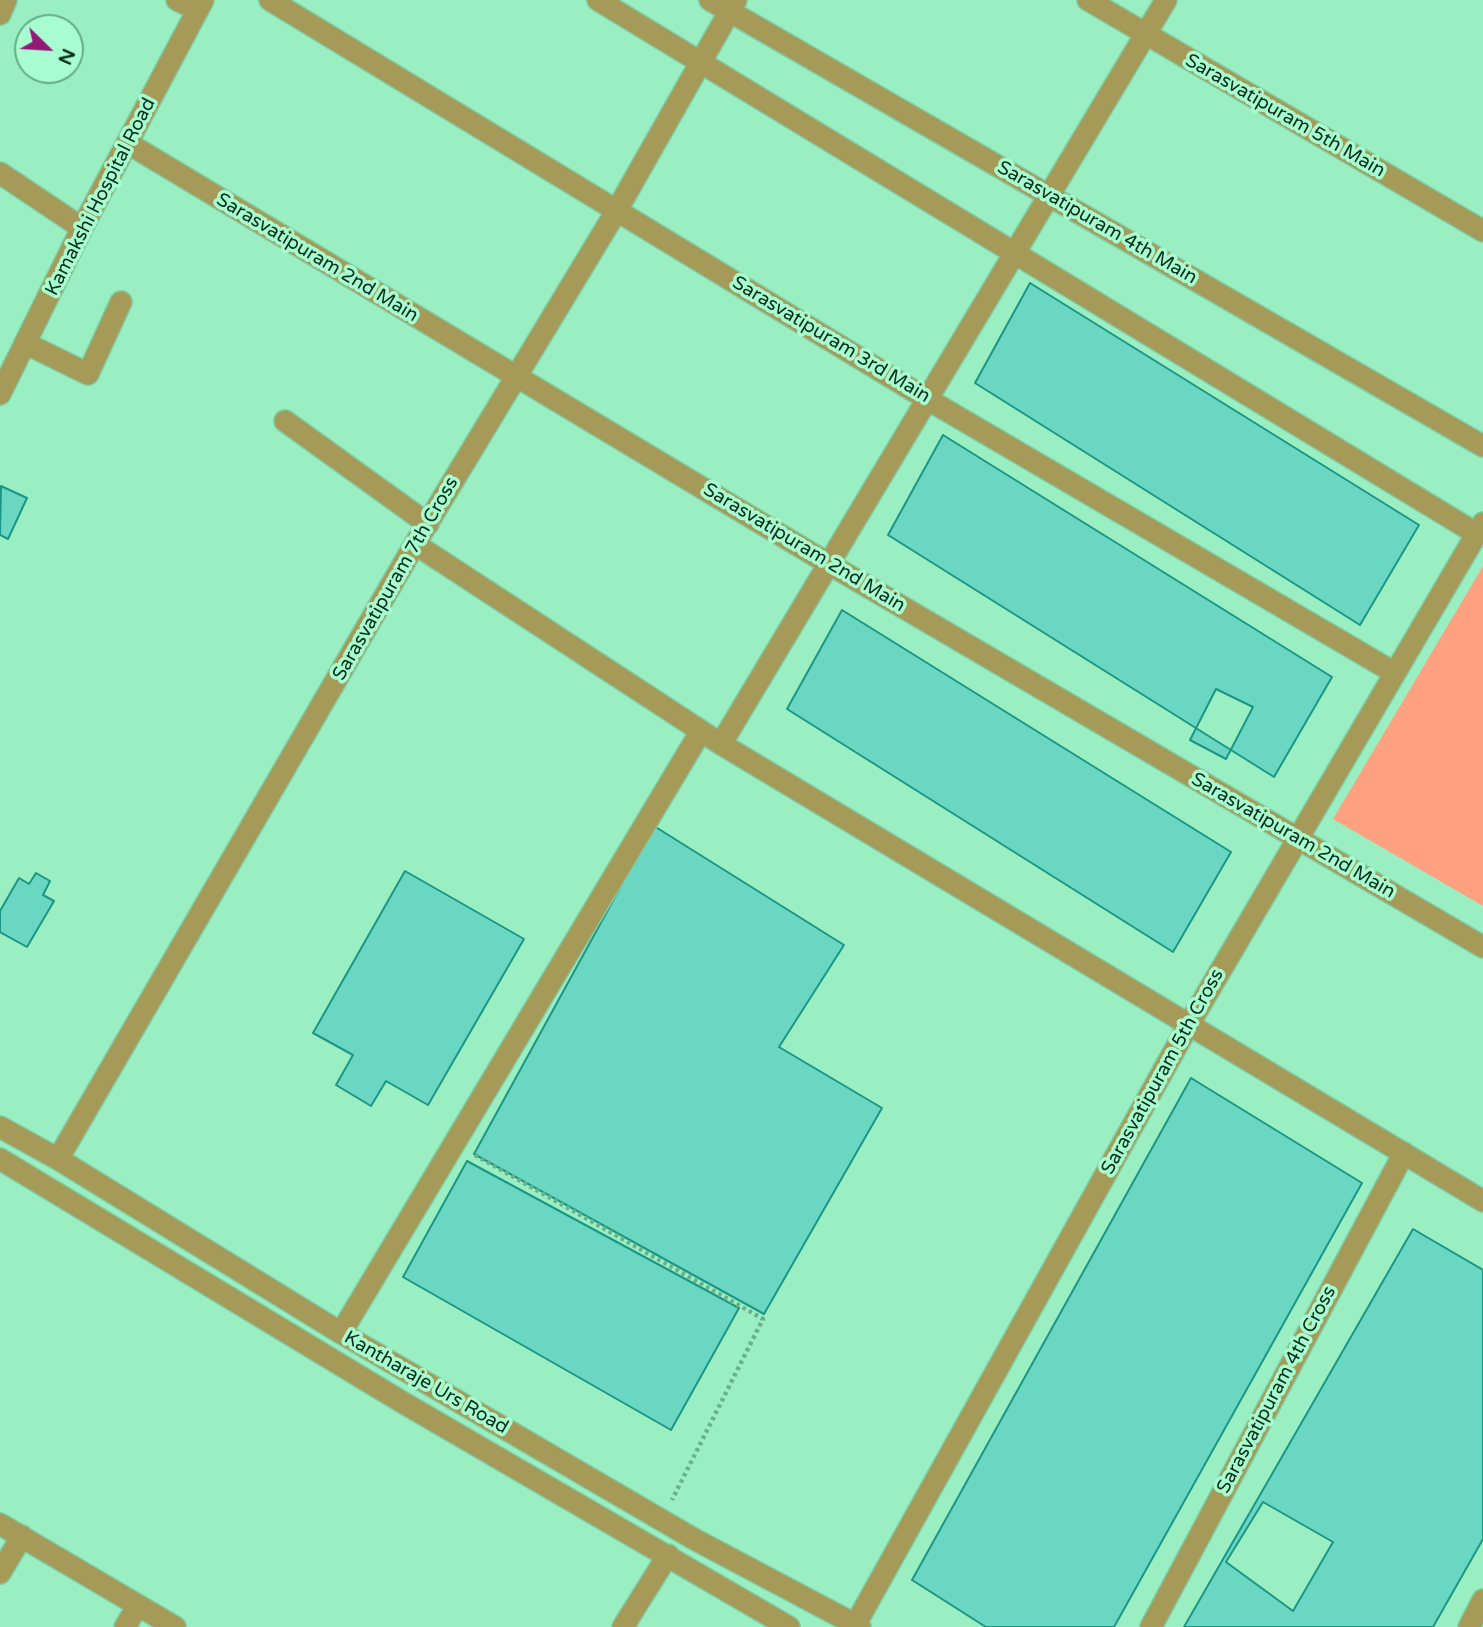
<!DOCTYPE html>
<html>
<head>
<meta charset="utf-8">
<style>
	body { margin:0 }
	#map { position:relative; width:1483px; height:1627px; overflow:hidden; background:#9aefc2; font-family:"Varela Round",sans-serif }
	canvas { display:block }
	.north { position:absolute; left:14px; top:14px; width:70px; height:70px; box-sizing:border-box; background:#a7fdcf; border:2px solid #67aa87; border-radius:50%; rotate:114deg; font-size:19px; font-weight:700; line-height:28px; text-align:center; color:#072d1c }
	.north::after { content:''; display:block; margin:auto; width:24px; height:32px; background:#921976; clip-path:polygon(50% 0,100% 100%,50% 72%,0 100%) }
</style>
</head>
<body>
<div id="map">
<canvas width="1483" height="1627"></canvas>
<div class="north">N</div>
</div>
<script>
const context = document.querySelector('canvas').getContext('2d');
context.lineJoin = 'round';
function fill(path, color) { context.fillStyle = color; context.fill(path, 'evenodd'); }
const shape = rows => new Path2D(rows.map(r => 'M' + r).join(''));
function strokePath(path, color, width, dash) { context.strokeStyle = color; context.lineWidth = width; context.lineCap = dash ? 'butt' : 'round'; context.setLineDash(dash || []); context.stroke(path); }
function write(font, color, halo, rows, align = 'center') {
  context.font = font + ' "Varela Round",sans-serif'; context.lineWidth = 7; context.setLineDash([]); context.textBaseline = 'middle'; context.strokeStyle = halo; context.fillStyle = color; for (const [text, x, y, turn = 0] of rows) {
    context.save(); context.translate(x, y); context.rotate((+turn || 0) * Math.PI / 180); context.textAlign = isNaN(turn) ? turn : align; if (halo) context.strokeText(text, 0, 0); context.fillText(text, 0, 0); context.restore();
  }
}
const green = shape([
	[1483,566,1483,906,1333,819]
]);
const building = shape([
	[1030,283,1419,525,1360,625,975,383,1030,283],
	[943,435,1332,677,1274,777,888,535,943,435],
	[1,486,27,498,8,539,0,535,1,486],
	[842,610,1231,852,1173,952,787,709,842,610],
	[1216,689,1253,707,1226,759,1190,740,1216,689],
	[654,826,844,945,779,1047,882,1108,764,1314,474,1154,654,826],
	[405,871,524,939,428,1105,386,1081,371,1106,336,1085,353,1055,313,1033,405,871],
	[36,873,50,881,43,895,54,901,27,947,0,932,0,911,19,878,29,884,36,873],
	[1191,1078,1362,1183,1114,1627,986,1627,912,1580,1191,1078],
	[467,1161,739,1308,671,1430,403,1277,467,1161],
	[1413,1229,1483,1270,1483,1539,1433,1627,1184,1627,1413,1229],
	[1263,1502,1333,1542,1293,1611,1226,1562,1263,1502]
]);
const path = shape([
	[475,1155,763,1319,672,1500]
]);
const minor = shape([
	[177,0,198,10],
	[270,0,927,399,1395,673],
	[598,0,1477,534],
	[710,0,1483,446],
	[1088,0,1483,231],
	[0,14,6,0],
	[129,144,829,564,1483,947],
	[0,173,82,228],
	[25,343,88,374,121,302],
	[0,394,82,228,203,0],
	[285,421,428,524],
	[415,544,721,744,1483,1201],
	[721,744,1166,0],
	[0,1127,58,1159,341,1333,694,1539,860,1627],
	[0,1159,402,1402,789,1627],
	[58,1159,415,544,617,210,736,0],
	[341,1333,701,731],
	[0,1524,175,1627],
	[0,1573,22,1536],
	[125,1627,138,1605],
	[623,1627,668,1555],
	[854,1627,1188,1026,1483,523],
	[1151,1627,1404,1153],
	[1469,1627,1483,1600]
]);
const streetNames = [
	["Sarasvatipuram 5th Main",1285,116,30],
	["Kamakshi Hospital Road",101,197,-63],
	["Sarasvatipuram 4th Main",1097,223,30],
	["Sarasvatipuram 2nd Main",317,258,31],
	["Sarasvatipuram 3rd Main",831,340,31],
	["Sarasvatipuram 2nd Main",804,548,31],
	["Sarasvatipuram 7th Cross",396,579,-60],
	["Sarasvatipuram 2nd Main",1293,836,30],
	["Sarasvatipuram 5th Cross",1163,1072,-61],
	["Kantharaje Urs Road",426,1383,30],
	["Sarasvatipuram 4th Cross",1277,1390,-62]
];
fill(green, '#ffa180');
fill(building, '#6ad7c3');
strokePath(building, '#1b9685', 2);
strokePath(minor, '#80cca4', 24);
strokePath(path, '#6ab08c', 4.5, [3.5, 3.5]);
strokePath(minor, '#a59a58', 21);
write('19px', '#072d1c', '#a7fdcf', streetNames);
</script>
</body>
</html>
